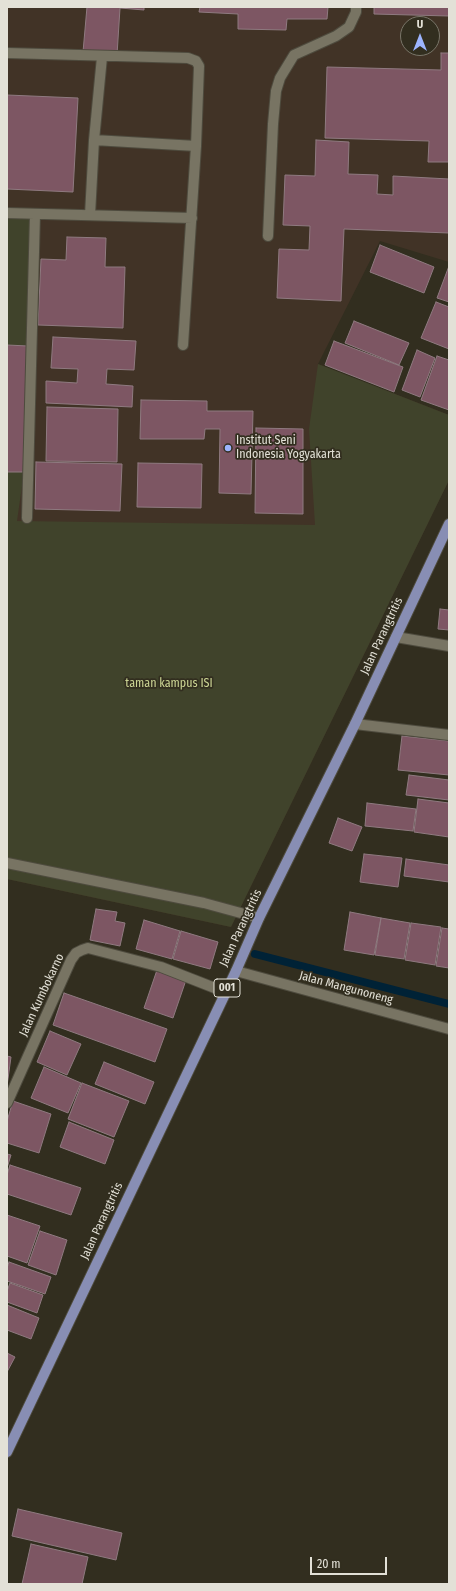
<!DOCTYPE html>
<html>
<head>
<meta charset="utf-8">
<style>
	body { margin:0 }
	#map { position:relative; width:456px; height:1591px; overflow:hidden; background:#322e1f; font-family:"Fira Sans Condensed",sans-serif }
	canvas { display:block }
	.frame { position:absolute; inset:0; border:8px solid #e3e1d7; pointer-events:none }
	.north { position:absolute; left:400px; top:16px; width:40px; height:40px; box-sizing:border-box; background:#322e1f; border:1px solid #797669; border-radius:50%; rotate:0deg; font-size:11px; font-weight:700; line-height:16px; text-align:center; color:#e3e1d7 }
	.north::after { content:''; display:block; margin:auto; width:14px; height:18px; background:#9cb4fd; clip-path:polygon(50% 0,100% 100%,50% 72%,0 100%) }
	.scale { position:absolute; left:310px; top:1557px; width:77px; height:18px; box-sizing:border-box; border:2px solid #e3e1d7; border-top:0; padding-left:5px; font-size:12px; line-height:14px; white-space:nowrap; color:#e3e1d7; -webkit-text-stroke:3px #322e1f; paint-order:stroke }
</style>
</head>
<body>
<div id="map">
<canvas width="456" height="1591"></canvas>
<div class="frame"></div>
<div class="north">U</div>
<div class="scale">20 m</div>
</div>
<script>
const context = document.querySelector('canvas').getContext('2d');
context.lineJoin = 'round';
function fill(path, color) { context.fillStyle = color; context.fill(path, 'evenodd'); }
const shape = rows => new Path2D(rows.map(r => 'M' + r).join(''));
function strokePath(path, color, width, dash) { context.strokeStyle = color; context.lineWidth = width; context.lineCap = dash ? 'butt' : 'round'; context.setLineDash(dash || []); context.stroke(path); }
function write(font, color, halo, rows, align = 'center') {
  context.font = font + ' "Fira Sans Condensed",sans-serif'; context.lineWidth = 3.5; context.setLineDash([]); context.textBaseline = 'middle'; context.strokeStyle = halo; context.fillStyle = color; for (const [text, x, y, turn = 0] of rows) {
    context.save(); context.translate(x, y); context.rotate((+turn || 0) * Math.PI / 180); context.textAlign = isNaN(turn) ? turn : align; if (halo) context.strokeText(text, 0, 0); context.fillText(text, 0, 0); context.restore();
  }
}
const education = shape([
	[7,7,449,7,449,262,380,241,318,364,449,415,449,480,231,927,7,879],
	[408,24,432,24,432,48,408,48]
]);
const green = shape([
	[7,210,37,214,28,346,7,345],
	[318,364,449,415,449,480,231,927,7,879,7,472,24,472,17,521,315,525,309,429]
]);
const stream = shape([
	[255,954,449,1004]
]);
const building = shape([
	[87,7,144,7,144,10,120,8,117,55,83,52,87,7],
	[200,7,328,7,327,19,287,19,286,30,238,29,238,14,199,12,200,7],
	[374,7,449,7,449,16,374,14,374,7],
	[441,53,449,53,449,162,428,162,429,141,325,138,327,67,441,70,441,53],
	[7,95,78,98,73,192,7,189,7,95],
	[316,140,349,142,348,174,378,175,377,194,393,195,393,176,449,179,449,233,344,229,341,301,277,298,279,249,309,250,310,226,283,225,285,175,315,176,316,140],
	[67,237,106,238,105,267,125,267,123,328,38,325,41,259,66,260,67,237],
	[380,245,434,267,424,293,370,272,380,245],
	[449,266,449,302,437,298,449,266],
	[436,302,449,307,449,349,421,338,436,302],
	[354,321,409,343,399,365,345,343,354,321],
	[53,337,136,341,134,370,107,369,106,384,133,386,132,407,46,403,46,381,77,383,78,369,51,368,53,337],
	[334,341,403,367,394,392,325,365,334,341],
	[7,345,28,346,24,472,7,472,7,345],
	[417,350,435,358,420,397,402,390,417,350],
	[437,356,449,360,449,410,421,400,437,356],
	[141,400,207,401,207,411,253,411,251,494,219,493,220,429,205,429,204,439,140,439,141,400],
	[47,407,118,409,117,462,46,461,47,407],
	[256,428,303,429,303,514,255,513,256,428],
	[36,462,122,464,120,511,35,509,36,462],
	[138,463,202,464,201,508,137,507,138,463],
	[440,609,449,610,449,630,438,629,440,609],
	[402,736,449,741,449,775,398,770,402,736],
	[409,775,449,780,449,800,406,795,409,775],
	[418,799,449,803,449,837,414,832,418,799],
	[367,803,416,809,413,831,365,826,367,803],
	[338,818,362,827,352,851,329,843,338,818],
	[364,854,402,858,398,887,360,882,364,854],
	[406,859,449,865,449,882,404,876,406,859],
	[96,909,117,912,115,921,125,923,120,946,90,940,96,909],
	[350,912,381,918,374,955,344,950,350,912],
	[381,918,410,923,404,959,375,955,381,918],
	[144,920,180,931,172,959,136,949,144,920],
	[411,923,441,927,435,965,405,960,411,923],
	[442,928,449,929,449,968,436,966,442,928],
	[181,931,218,942,210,969,173,959,181,931],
	[157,970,186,980,173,1018,144,1008,157,970],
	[64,993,167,1029,155,1062,53,1025,64,993],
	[50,1031,81,1044,67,1075,37,1062,50,1031],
	[7,1056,11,1057,7,1086,7,1056],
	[104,1062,154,1082,145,1104,95,1084,104,1062],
	[44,1067,81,1083,68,1113,31,1098,44,1067],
	[82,1083,129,1101,114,1137,68,1119,82,1083],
	[13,1101,51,1114,39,1153,7,1143,7,1121,13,1101],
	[69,1122,114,1140,105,1164,60,1147,69,1122],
	[7,1154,11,1155,7,1168,7,1154],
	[10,1165,81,1188,71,1215,7,1194,7,1175,10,1165],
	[7,1215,40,1226,27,1263,7,1256,7,1215],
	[40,1231,67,1240,56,1275,28,1265,40,1231],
	[9,1262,51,1277,45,1294,7,1281,7,1268,9,1262],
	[10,1283,43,1295,37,1313,7,1302,7,1291,10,1283],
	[7,1305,39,1318,31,1339,7,1330,7,1305],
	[7,1353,15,1357,7,1372,7,1353],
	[18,1509,122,1533,116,1560,12,1536,18,1509],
	[31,1544,88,1557,82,1584,22,1584,31,1544]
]);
const minor = shape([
	[7,53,188,58,196,61,199,66,196,146,183,345],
	[94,140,196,146],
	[7,213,192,218],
	[90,215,94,140,102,57],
	[268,236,273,124,276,91,280,78,294,55,336,36,349,27,356,12,356,7],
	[27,518,35,214],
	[396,637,449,646],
	[355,724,449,735],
	[7,863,204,903,259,918],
	[236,971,449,1029],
	[7,1103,71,960,76,953,82,950,88,948,161,967,225,992]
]);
const major = shape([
	[7,1452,236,971,259,918,355,724,449,524]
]);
const markers = [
	[228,448,4,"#9cb4fd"]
];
const shields = [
	[227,988,26]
];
const shieldNames = [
	["001",227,988]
];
const poiNames = [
	["Institut Seni",236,441],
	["Indonesia Yogyakarta",236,455]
];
const streetNames = [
	["Jalan Parangtritis",382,636,-65],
	["Jalan Parangtritis",241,928,-65],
	["Jalan Mangunoneng",346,988,15],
	["Jalan Kumbokarno",42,995,-65],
	["Jalan Parangtritis",102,1221,-65]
];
const parkNames = [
	["taman kampus ISI",169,684]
];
fill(education, '#413326');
fill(green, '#40432b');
strokePath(stream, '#002236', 8);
fill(building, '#7d5663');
strokePath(building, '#8f7a80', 1);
strokePath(minor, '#4e4b3e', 12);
strokePath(major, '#4e4b3e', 12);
strokePath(minor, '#787463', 10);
strokePath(major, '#888eb4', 10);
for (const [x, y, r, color] of markers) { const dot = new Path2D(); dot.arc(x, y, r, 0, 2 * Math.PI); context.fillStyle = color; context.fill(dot); strokePath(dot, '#322e1f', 1.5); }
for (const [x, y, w] of shields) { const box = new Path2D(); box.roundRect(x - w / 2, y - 9, w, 18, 3); context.fillStyle = '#322e1f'; context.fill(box); strokePath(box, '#e3e1d7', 1); }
write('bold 11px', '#e3e1d7', null, shieldNames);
write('12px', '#e3e1d7', '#322e1f', poiNames, 'left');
write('12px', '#e3e1d7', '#322e1f', streetNames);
write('12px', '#cdd695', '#322e1f', parkNames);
</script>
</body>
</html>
